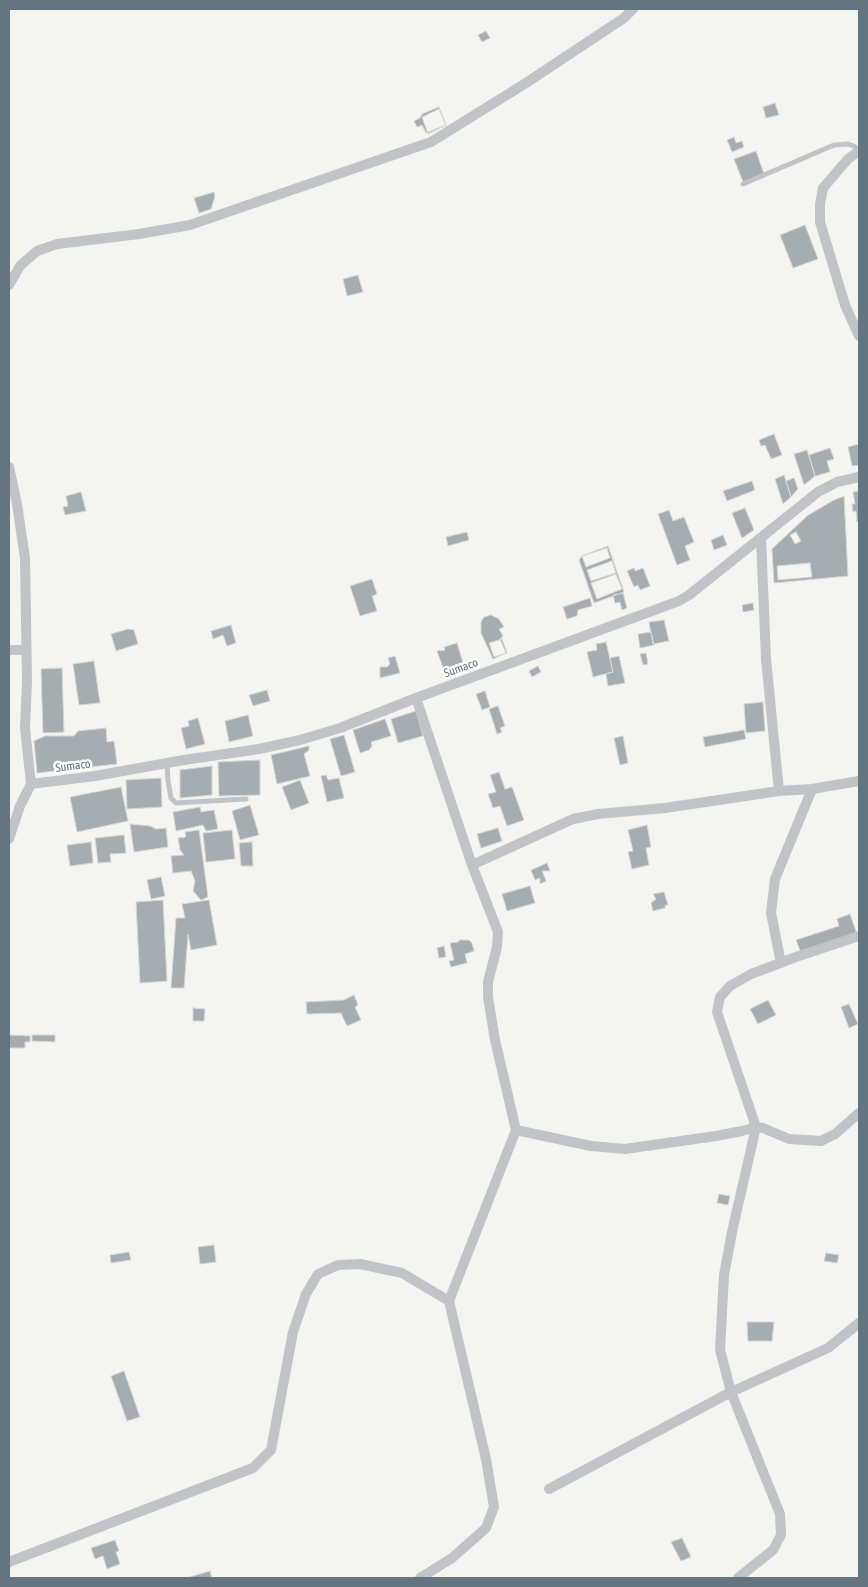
<!DOCTYPE html>
<html>
<head>
<meta charset="utf-8">
<style>
	body { margin:0 }
	#map { position:relative; width:868px; height:1587px; overflow:hidden; background:#f4f4f1; font-family:"Asap Condensed",sans-serif }
	canvas { display:block }
	.frame { position:absolute; inset:0; border:10px solid #657580; pointer-events:none }
</style>
</head>
<body>
<div id="map">
<canvas width="868" height="1587"></canvas>
<div class="frame"></div>
</div>
<script>
const context = document.querySelector('canvas').getContext('2d');
context.lineJoin = 'round';
function fill(path, color) { context.fillStyle = color; context.fill(path, 'evenodd'); }
const shape = rows => new Path2D(rows.map(r => 'M' + r).join(''));
function strokePath(path, color, width, dash) { context.strokeStyle = color; context.lineWidth = width; context.lineCap = dash ? 'butt' : 'round'; context.setLineDash(dash || []); context.stroke(path); }
function write(font, color, halo, rows, align = 'center') {
  context.font = font + ' "Asap Condensed",sans-serif'; context.lineWidth = 5; context.setLineDash([]); context.textBaseline = 'middle'; context.strokeStyle = halo; context.fillStyle = color; for (const [text, x, y, turn = 0] of rows) {
    context.save(); context.translate(x, y); context.rotate((+turn || 0) * Math.PI / 180); context.textAlign = isNaN(turn) ? turn : align; if (halo) context.strokeText(text, 0, 0); context.fillText(text, 0, 0); context.restore();
  }
}
const building = shape([
	[486,31,490,38,482,42,478,35,486,31],
	[775,103,779,115,766,118,763,107,775,103],
	[439,107,446,125,426,133,422,125,417,127,414,121,420,118,422,114,439,107],
	[439,109,446,125,428,134,422,117,439,109],
	[734,137,736,143,742,141,744,147,732,152,727,140,734,137],
	[756,151,764,174,743,182,734,159,756,151],
	[214,192,215,196,211,209,199,213,194,198,214,192],
	[805,225,818,259,793,268,780,235,805,225],
	[358,275,363,292,347,296,343,279,358,275],
	[774,434,782,455,771,459,765,445,761,446,759,440,774,434],
	[859,444,859,465,852,466,848,447,859,444],
	[830,448,834,459,827,461,830,472,815,476,809,455,830,448],
	[807,450,815,476,804,485,794,454,807,450],
	[784,475,791,497,783,504,775,479,784,475],
	[794,478,798,489,791,497,786,481,794,478],
	[752,481,755,490,727,501,723,491,752,481],
	[859,491,859,522,857,522,856,511,853,512,852,504,855,504,853,492,859,491],
	[81,492,86,511,65,515,63,507,68,506,66,496,81,492],
	[844,496,848,576,774,583,772,549,807,516,832,501,844,496],
	[745,508,754,530,742,538,732,513,745,508],
	[669,510,673,521,684,517,694,542,685,546,690,560,677,565,658,514,669,510],
	[467,532,469,540,448,546,446,537,467,532],
	[796,532,801,541,795,544,790,535,796,532],
	[723,535,727,545,714,550,711,540,723,535],
	[608,546,624,592,594,603,579,560,582,556,608,546],
	[607,548,610,558,586,567,582,556,607,548],
	[612,561,616,573,591,581,587,570,612,561],
	[810,563,812,577,778,580,777,566,810,563],
	[634,568,635,571,643,568,650,586,640,590,638,585,634,587,627,571,634,568],
	[616,574,622,589,597,599,591,583,616,574],
	[372,579,377,594,372,596,377,611,360,616,350,586,372,579],
	[623,593,627,608,622,610,620,602,615,603,613,595,623,593],
	[590,598,592,606,578,610,577,616,567,619,563,607,590,598],
	[753,603,754,610,743,612,742,605,753,603],
	[491,615,499,619,504,627,499,629,503,636,500,639,506,653,493,659,481,633,481,622,484,617,491,615],
	[664,620,669,641,653,644,649,622,664,620],
	[231,625,236,643,227,646,223,635,213,639,211,631,231,625],
	[128,629,134,630,138,644,116,651,111,634,128,629],
	[651,632,654,645,640,648,638,634,651,632],
	[502,639,507,653,494,657,489,643,502,639],
	[606,642,613,672,593,677,587,652,597,650,596,644,606,642],
	[457,643,465,669,446,676,437,651,440,650,440,651,445,650,444,647,457,643],
	[646,653,648,664,643,665,640,654,646,653],
	[395,656,400,673,380,678,380,667,387,667,390,664,388,658,395,656],
	[619,656,625,683,608,686,606,674,613,672,610,658,619,656],
	[94,661,100,703,79,705,73,664,94,661],
	[538,666,541,672,532,677,529,671,538,666],
	[62,668,64,732,43,733,41,669,62,668],
	[267,690,270,701,253,706,249,695,267,690],
	[485,691,490,707,482,710,476,694,485,691],
	[763,702,765,731,746,733,744,704,763,702],
	[498,706,505,726,500,728,502,732,497,734,489,709,498,706],
	[416,711,423,736,398,743,391,719,416,711],
	[248,715,253,736,229,742,225,721,248,715],
	[198,718,205,744,186,749,181,728,189,726,188,721,198,718],
	[385,719,391,736,371,742,372,746,369,750,360,753,353,730,385,719],
	[106,728,107,742,114,741,117,764,37,773,34,741,45,736,74,736,78,731,106,728],
	[744,730,746,739,705,747,703,737,744,730],
	[344,735,355,772,341,776,330,739,344,735],
	[623,736,628,763,620,765,614,738,623,736],
	[309,746,309,750,304,754,310,776,277,784,271,755,309,746],
	[260,760,260,795,219,796,218,762,260,760],
	[212,766,212,795,180,798,180,770,212,766],
	[499,772,505,789,512,787,524,820,507,826,500,806,493,808,488,794,496,792,490,775,499,772],
	[326,775,328,780,339,778,344,798,327,802,321,776,326,775],
	[161,778,162,807,127,809,126,780,161,778],
	[300,780,309,803,291,810,282,787,300,780],
	[121,787,128,821,77,832,70,797,121,787],
	[250,805,259,835,240,840,232,811,250,805],
	[200,807,201,812,214,810,218,829,206,831,203,825,176,831,173,812,200,807],
	[130,824,150,826,156,829,166,828,168,847,134,852,130,824],
	[647,825,651,847,646,848,649,865,632,869,628,852,633,851,628,830,647,825],
	[498,828,502,841,481,848,477,834,498,828],
	[199,830,208,897,201,900,193,891,195,881,191,871,173,873,171,856,184,855,180,850,178,838,186,837,185,832,199,830],
	[232,830,235,859,206,862,203,833,232,830],
	[124,835,126,853,110,854,111,862,98,863,95,838,124,835],
	[91,842,93,863,70,866,67,845,91,842],
	[252,842,253,866,241,866,239,843,252,842],
	[547,863,550,871,542,871,546,881,540,884,540,878,535,880,531,870,547,863],
	[161,877,165,896,151,899,147,880,161,877],
	[530,886,535,903,507,911,502,894,530,886],
	[664,892,668,905,665,905,665,908,653,911,651,903,656,899,653,894,664,892],
	[163,900,167,981,140,983,136,902,163,900],
	[209,900,217,945,191,950,188,934,184,988,171,988,176,918,185,918,182,904,209,900],
	[850,914,857,934,801,953,796,940,839,926,837,919,850,914],
	[460,940,469,940,472,943,474,951,465,954,467,963,451,967,449,961,454,960,450,943,458,942,460,940],
	[444,946,446,957,439,958,437,948,444,946],
	[354,995,358,1005,355,1007,361,1020,347,1026,341,1013,307,1014,306,1002,344,1000,354,995],
	[768,1000,776,1015,758,1024,750,1009,768,1000],
	[849,1004,858,1024,849,1028,841,1007,849,1004],
	[193,1008,205,1009,204,1021,193,1021,193,1008],
	[9,1035,30,1036,30,1042,25,1042,25,1048,9,1048,9,1035],
	[32,1035,55,1035,55,1042,32,1041,32,1035],
	[719,1194,730,1196,728,1205,717,1203,719,1194],
	[214,1245,216,1262,200,1264,198,1247,214,1245],
	[129,1252,131,1260,111,1263,110,1255,129,1252],
	[826,1253,839,1255,837,1263,824,1261,826,1253],
	[747,1322,774,1322,772,1341,748,1341,747,1322],
	[124,1371,140,1417,127,1421,111,1376,124,1371],
	[682,1538,691,1557,681,1561,671,1542,682,1538],
	[115,1540,119,1551,116,1552,120,1564,107,1569,103,1556,95,1559,91,1548,115,1540],
	[210,1571,212,1578,186,1578,210,1571]
]);
const lane = shape([
	[743,184,834,145,848,144,854,146,859,150],
	[167,763,168,781,171,798,176,803,246,799]
]);
const street = shape([
	[859,151,848,159,823,188,820,204,820,222,845,305,859,336],
	[9,285,20,266,37,251,57,244,139,234,190,225,431,142,526,83,624,18,633,9],
	[9,467,17,504,25,558,27,681,25,728,31,784,20,806,9,839],
	[761,538,766,659,779,791],
	[9,650,26,650],
	[416,698,472,865,498,932,497,947,488,982,488,997,495,1040,516,1130,591,1146,625,1149,716,1136,742,1131,756,1127,763,1128,789,1139,821,1141,835,1134,859,1113],
	[31,784,95,776,184,760,259,749,300,740,340,728,416,698,679,601,689,595,818,492,837,482,859,477],
	[472,865,573,819,598,814,665,808,779,791,812,789,859,781],
	[781,963,771,913,775,879,812,789],
	[549,1489,731,1392,828,1348,859,1323],
	[9,1562,253,1468,271,1450,293,1332,306,1294,318,1274,338,1265,360,1264,402,1273,449,1301],
	[420,1578,452,1558,486,1528,494,1507,486,1459,449,1301,516,1130],
	[738,1578,773,1550,781,1535,780,1514,731,1392,720,1350,724,1275,732,1232,756,1127,717,1012,720,997,730,986,751,974,796,957,859,936]
]);
const streetNames = [
	["Sumaco",461,668,-20],
	["Sumaco",73,766,-7]
];
fill(building, '#a5adb1');
strokePath(building, '#d6d6d4', 1);
strokePath(lane, '#c0c4c7', 5);
strokePath(street, '#c0c4c7', 10);
write('12px', '#657580', '#fff', streetNames);
</script>
</body>
</html>
